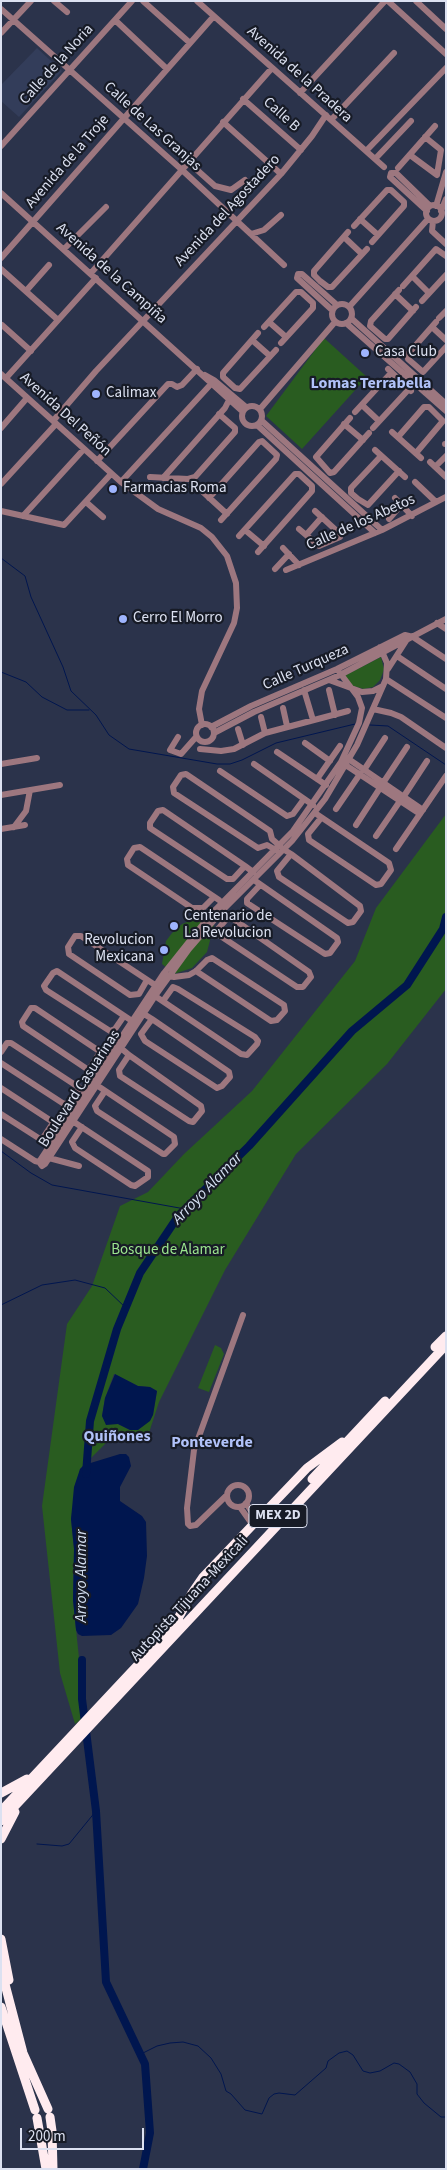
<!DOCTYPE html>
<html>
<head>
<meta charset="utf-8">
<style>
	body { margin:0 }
	#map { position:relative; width:447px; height:2170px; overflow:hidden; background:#2b334b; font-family:"Source Sans 3",sans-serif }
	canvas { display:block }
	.frame { position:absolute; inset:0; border:2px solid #dce1f1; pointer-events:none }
	.scale { position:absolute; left:20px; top:2128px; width:124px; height:22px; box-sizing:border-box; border:2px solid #dce1f1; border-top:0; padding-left:6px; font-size:15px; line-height:18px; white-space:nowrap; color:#dce1f1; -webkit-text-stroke:4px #171b26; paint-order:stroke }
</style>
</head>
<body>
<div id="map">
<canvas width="447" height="2170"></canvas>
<div class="frame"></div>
<div class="scale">200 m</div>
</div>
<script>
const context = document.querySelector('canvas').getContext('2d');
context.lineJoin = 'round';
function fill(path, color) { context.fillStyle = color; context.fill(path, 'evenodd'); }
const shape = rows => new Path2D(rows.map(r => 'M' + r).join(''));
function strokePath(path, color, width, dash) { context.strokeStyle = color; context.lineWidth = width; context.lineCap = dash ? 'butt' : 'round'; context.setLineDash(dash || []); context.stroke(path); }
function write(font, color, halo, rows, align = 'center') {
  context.font = font + ' "Source Sans 3",sans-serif'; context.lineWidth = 4.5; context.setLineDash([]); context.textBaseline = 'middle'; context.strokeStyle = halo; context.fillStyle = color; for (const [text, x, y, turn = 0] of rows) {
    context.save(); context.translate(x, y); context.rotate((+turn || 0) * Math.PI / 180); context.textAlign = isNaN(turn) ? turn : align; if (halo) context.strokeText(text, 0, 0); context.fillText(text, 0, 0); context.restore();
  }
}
const built = shape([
	[37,48,62,71,19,117,1,101,1,85]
]);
const green = shape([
	[324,338,367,377,302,449,266,416],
	[381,657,384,669,382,675,380,680,373,687,364,689,353,686,344,676],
	[446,814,446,989,387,1064,296,1154,225,1270,159,1402,147,1439,107,1442,80,1469,71,1519,74,1549,73,1600,85,1716,75,1724,60,1673,42,1506,67,1324,92,1286,120,1206,148,1192,184,1154,252,1091,355,961,376,908],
	[114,1374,138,1386,150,1387,157,1391,153,1415,130,1430,102,1416,105,1398],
	[202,916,214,925,207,952,192,968,174,974,162,964,166,941,172,933,182,924],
	[215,1345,221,1348,224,1354,209,1392,198,1388]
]);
const water = shape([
	[115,1374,138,1386,150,1387,157,1391,153,1415,150,1421,138,1430,130,1430,118,1424,106,1425,102,1416,105,1398],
	[120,1454,126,1454,129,1457,131,1466,120,1487,120,1501,142,1516,146,1522,147,1556,144,1578,138,1604,121,1628,111,1635,82,1636,78,1634,76,1630,73,1600,74,1549,71,1519,74,1487,80,1469,84,1465]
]);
const stream = shape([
	[1,558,25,576,31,597,63,667,71,691,96,715,109,735,129,749,217,764,230,764,242,760,276,743,355,724],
	[1,672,26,682,42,697,67,710,89,710],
	[370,725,388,726,446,765],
	[1,1151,31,1173,52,1185,185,1209],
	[1,1305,42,1285,75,1280,105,1288,126,1308],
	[37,1844,62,1846,69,1844,96,1811],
	[141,2054,157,2046,170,2043,183,2042,198,2046,211,2058,221,2074,226,2091,231,2094,245,2110,262,2114,269,2098,274,2094,279,2093,295,2095,326,2068,328,2061,339,2053,347,2051,353,2055,363,2071,370,2073,380,2071,394,2063,399,2064,410,2072,417,2084,417,2094,424,2103,441,2117,446,2117]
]);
const river = shape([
	[86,1474,90,1421,117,1329,140,1273,179,1215,249,1146,352,1031,407,985,443,929,446,917],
	[82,1660,82,1699,96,1811,106,1982,145,2064,150,2133,143,2169]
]);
const minor = shape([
	[54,1,67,12],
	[143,1,190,43],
	[197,1,384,167],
	[388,1,446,54],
	[416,1,446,29],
	[1,9,181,169,284,265],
	[115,20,167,69],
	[1,33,31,1],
	[300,93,385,1],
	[243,99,301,150],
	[331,120,394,53],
	[223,122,281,174],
	[1,146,132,1],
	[366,151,446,68],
	[410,155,437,175,441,150,425,137],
	[375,159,411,121],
	[187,161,215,186,231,190,245,180],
	[398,168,435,126],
	[1,193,242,411],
	'426 213a8 8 0 1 1 16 0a8 8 0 1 1-16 0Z',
	[436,206,446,172],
	[427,211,390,177,391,173,396,173,430,206],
	[441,211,446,199],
	[360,219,378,235],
	[433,221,432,231,446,244],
	[354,226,387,190,391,190,404,202,404,206,372,242],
	[348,232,314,271,314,275,320,281,328,287,332,287,367,249],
	[251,234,264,230,281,215],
	[344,237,362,254],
	[64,249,106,207],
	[1,258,214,16],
	[1,269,58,320],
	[91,273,272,68],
	[412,276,429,293],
	[403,286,436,249,446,256],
	[399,290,371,321,370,326,385,339,388,339,416,307],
	[26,291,49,265],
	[395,294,413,311],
	[422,301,446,275],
	'332 314a10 10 0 1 1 20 0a10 10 0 1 1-20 0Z',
	[349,307,428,219],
	[332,310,297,278,298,274,302,274,337,305],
	[351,318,446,404],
	[439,318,446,311],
	[269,322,286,337],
	[436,322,408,354,408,359,423,372,446,347],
	[346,323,446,411],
	[2,325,31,351],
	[264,327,296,292,301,292,313,303,313,308,281,343],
	[432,327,446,340],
	[258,333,223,373,223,377,235,388,240,389,276,350],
	[252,340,270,356],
	[388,369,411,391],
	[1,374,121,482,158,509,201,528,212,537,227,556,236,583,237,608,234,623,202,691,199,709,202,725],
	[205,375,214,380,246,407],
	[6,378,96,278],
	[362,405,379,421],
	'242 416a10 10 0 1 1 20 0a10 10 0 1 1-20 0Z',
	[260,409,335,322],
	[355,412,391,373],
	[350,418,316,457,330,473,334,472,369,433],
	[261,420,382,530],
	[53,421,96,371,281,174,312,136,326,115],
	[344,424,363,440],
	[257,425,375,533],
	[1,428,27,398],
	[373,428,409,389],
	[392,432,421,458],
	[398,437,424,407,429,407,443,421,416,453],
	[445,444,446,444],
	[375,450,405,477],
	[381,456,351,488,351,493,358,499,368,505,399,471],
	[97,461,168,384,172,384,177,387,182,385,197,369],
	[430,462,446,477],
	[435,467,446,456],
	[150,477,188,479,195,477,235,432,235,428,219,414],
	[163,478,225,408,229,400],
	[121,482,211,384],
	[415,482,436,502],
	[1,484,56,424],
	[203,492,227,514],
	[209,498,259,442,262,441,277,455,276,459,221,520],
	[395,498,412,516],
	[86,502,103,517],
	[1,511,64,525,111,474],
	[23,516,84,449],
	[389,519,402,504],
	[299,529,319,546,340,537,339,533,315,511],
	[245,530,264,546],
	[306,535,322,517],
	[239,536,295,474,299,474,312,486,312,491,258,552],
	[283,548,299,565],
	[275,569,289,554],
	[286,570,382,530,446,497],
	[437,623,446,629],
	[397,656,446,689],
	[388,669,406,641],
	[386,679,446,718],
	[329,680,362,692,373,691,383,686],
	[304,690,313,720],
	[329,690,335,715],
	[283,708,287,726],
	[373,709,391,713,401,717,446,748],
	[261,717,265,733],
	'196 733a9 9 0 1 1 18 0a9 9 0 1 1-18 0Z',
	[211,727,251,706,337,669,405,635,413,637,446,659],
	[238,729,243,745],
	[214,733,254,712,340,675,446,619],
	[178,737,170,750,181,754,196,737],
	[305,743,330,761],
	[200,749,221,751,234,749,265,733,348,711],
	[277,752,326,785],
	[347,758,423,810],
	[1,764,37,758],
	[254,764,313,805],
	[344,764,420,814],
	[364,770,385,738],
	[220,771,287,816,293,814,304,799],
	[317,779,340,746],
	[383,783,407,747],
	[1,795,60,785],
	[404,796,427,761],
	[336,809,360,774],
	[315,813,389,863,391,870,381,884,376,885,309,840,308,834,321,818],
	[356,825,380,788],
	[14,827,26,811,30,790],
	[1,829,25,825],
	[376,836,400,801],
	[283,849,291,854,360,906,361,911,353,922,348,923,279,877,277,871,291,854],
	[396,849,446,776],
	[276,850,267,845,258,848,174,793,173,787,181,775,186,774,270,831,272,839,280,846],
	[245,866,233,879,227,879,150,828,150,823,158,811,163,810,245,866,253,872],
	[254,880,337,938,338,942,330,953,325,954,247,903,247,899,260,885],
	[214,897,203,908,192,908,128,865,127,859,134,848,140,847,219,900,222,903],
	[222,911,229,916,309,972,311,977,303,987,297,987,219,935,218,929,229,916],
	[166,975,174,977,189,975,196,971,207,960,212,958,284,1005,285,1011,277,1020,271,1021,196,971],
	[147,980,139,994,130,995,69,954,68,947,75,936,81,936,155,985],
	[155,996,241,1054,247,1055,257,1044,258,1041,255,1037,178,989,173,987,163,1001],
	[144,1014,152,1019,229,1072,230,1077,222,1086,217,1088,145,1041,141,1034,152,1019],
	[124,1016,115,1029,110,1031,46,990,44,986,53,973,57,971,132,1021],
	[122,1049,129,1055,201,1106,202,1111,193,1122,189,1121,120,1076,119,1070,129,1055],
	[1,1052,7,1043,11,1043,86,1092],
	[100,1052,90,1068,87,1069,23,1026,22,1022,31,1008,35,1008,111,1059],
	[1,1063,64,1104,69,1103,79,1088],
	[98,1086,174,1137,175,1144,165,1154,163,1154,97,1111,95,1106,105,1091],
	[1,1088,62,1128],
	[1,1114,40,1139,43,1138,53,1123],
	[74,1122,148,1171,148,1177,135,1186,131,1185,75,1148,72,1142,82,1127],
	[1,1139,35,1161,39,1162,42,1166,45,1164,155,996,189,949,222,911,292,841,325,799,357,745,386,679,387,663,380,647],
	[49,1158,79,1166],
	[39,1162,164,973,211,914,293,831,341,762,359,723,362,708,358,697,337,669],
	'227 1496a11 11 0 1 1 22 0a11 11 0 1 1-22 0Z',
	[227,1495,196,1525,190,1526,188,1524,187,1508,194,1450,243,1315],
	[246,1503,256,1519],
	[240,1507,252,1524]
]);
const highway = shape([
	[435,1347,446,1336],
	[312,1479,385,1401],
	[175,1624,192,1593,203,1577,307,1468,342,1442],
	[1,1793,27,1779],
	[1,1811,179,1621],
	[1,1821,446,1345],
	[1,1839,15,1812],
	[1,1939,9,1980],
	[1,1969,23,2053,48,2109],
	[1,2007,35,2110],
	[50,2117,52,2131,53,2169],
	[37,2118,46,2169]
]);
const markers = [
	[365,353,5,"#9eb4fd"],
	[96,394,5,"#9eb4fd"],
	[113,489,5,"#9eb4fd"],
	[123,619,5,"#9eb4fd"],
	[174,926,5,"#9eb4fd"],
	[164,950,5,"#9eb4fd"]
];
const shields = [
	[278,1516,58]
];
const shieldNames = [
	["MEX 2D",278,1516]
];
const streetNames = [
	["Calle de la Noria",57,65,-48],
	["Avenida de la Pradera",299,75,42],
	["Calle B",281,115,42],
	["Calle de Las Granjas",152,127,42],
	["Avenida de la Troje",68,162,-49],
	["Avenida del Agostadero",228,211,-47],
	["Avenida de la Campiña",111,274,42],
	["Avenida Del Peñón",65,415,42],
	["Calle de los Abetos",361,523,-24],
	["Calle Turqueza",306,668,-24],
	["Boulevard Casuarinas",80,1089,-57],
	["Autopista Tijuana-Mexicali",190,1599,-47]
];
const poiNames = [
	["Casa Club",375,353],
	["Calimax",106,394],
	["Farmacias Roma",123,489],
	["Cerro El Morro",133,619],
	["Centenario de",184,917],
	["La Revolucion",184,934],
	["Revolucion",154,941,"right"],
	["Mexicana",154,958,"right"]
];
const parkNames = [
	["Bosque de Alamar",168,1251]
];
const neighbourhoodNames = [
	["Lomas Terrabella",371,384],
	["Quiñones",117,1437],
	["Ponteverde",212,1443]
];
const waterNames = [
	["Arroyo Alamar",208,1189,-46],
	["Arroyo Alamar",82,1576,-90]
];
fill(built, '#333d5a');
fill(green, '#295c20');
fill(water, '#00164f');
strokePath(stream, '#00164f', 1);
strokePath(river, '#00164f', 8);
strokePath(minor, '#9d777f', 6);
strokePath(highway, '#ffebef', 9);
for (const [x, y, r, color] of markers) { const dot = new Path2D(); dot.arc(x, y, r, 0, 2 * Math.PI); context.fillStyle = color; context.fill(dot); strokePath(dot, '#171b26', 2); }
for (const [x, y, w] of shields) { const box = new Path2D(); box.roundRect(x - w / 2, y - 11.5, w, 23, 4); context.fillStyle = '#171b26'; context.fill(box); strokePath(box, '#dce1f1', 1); }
write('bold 14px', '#dce1f1', null, shieldNames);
write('15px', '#dce1f1', '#171b26', streetNames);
write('15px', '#dce1f1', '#171b26', poiNames, 'left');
write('15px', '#9ce68f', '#171b26', parkNames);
write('bold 16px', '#b1c2f9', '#171b26', neighbourhoodNames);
write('italic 16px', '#d4dff1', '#171b26', waterNames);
</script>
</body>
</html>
